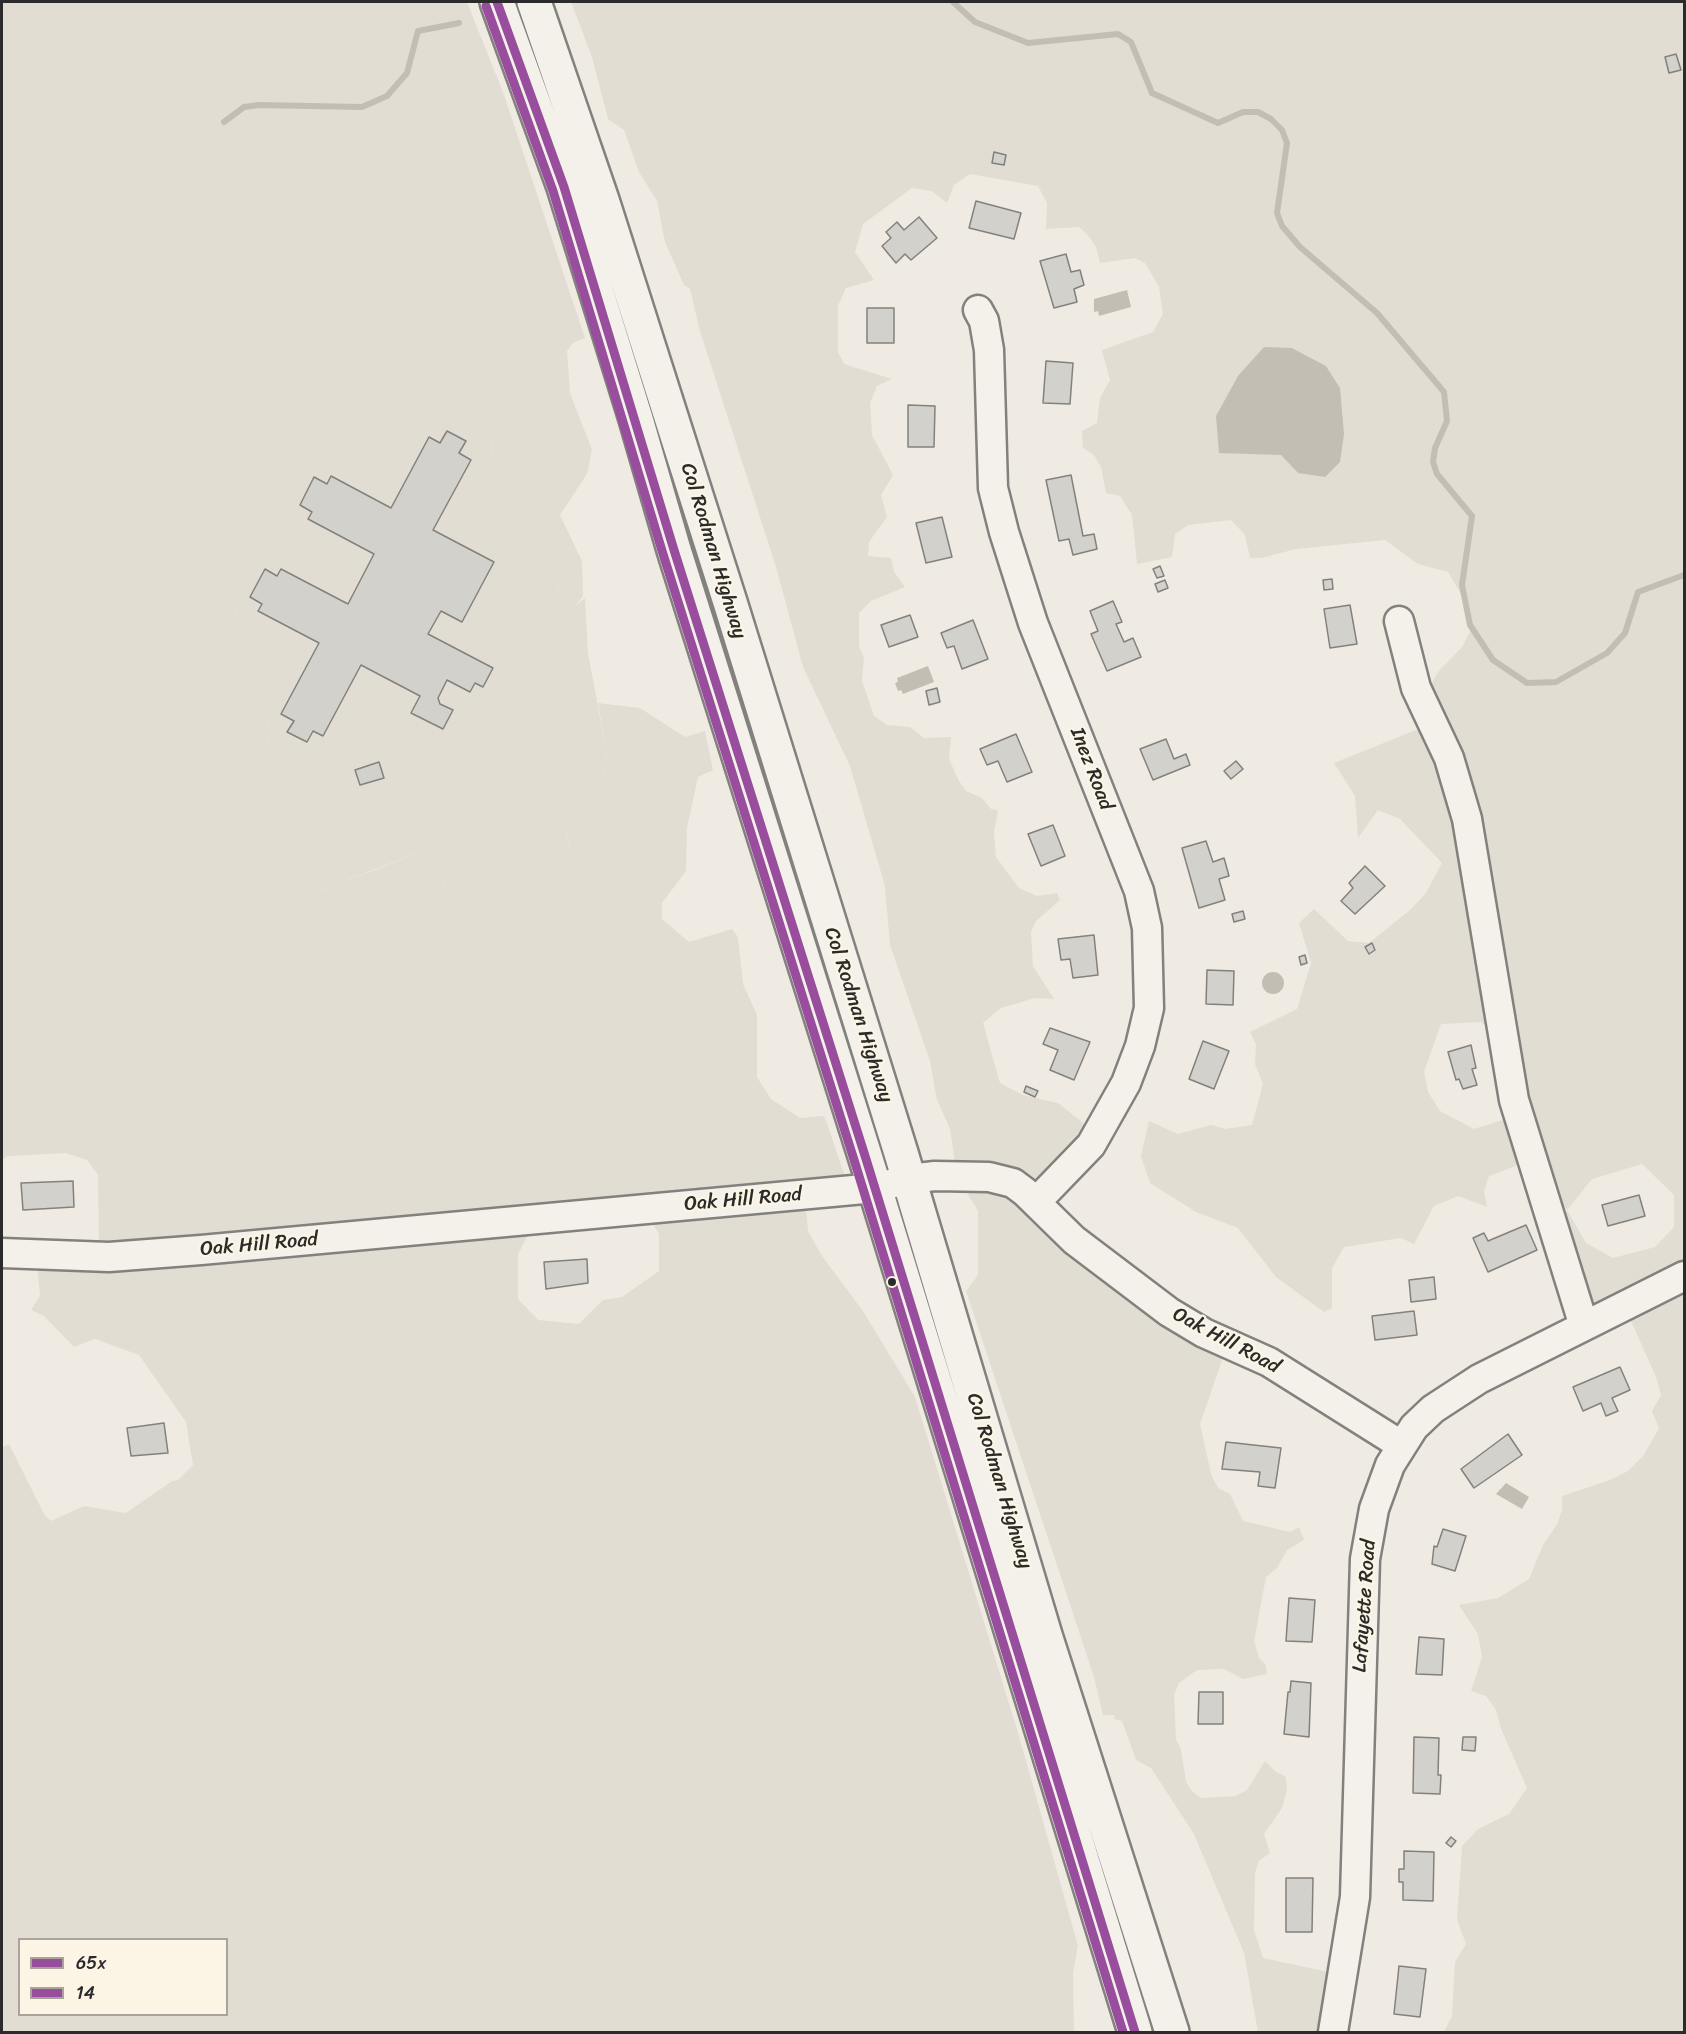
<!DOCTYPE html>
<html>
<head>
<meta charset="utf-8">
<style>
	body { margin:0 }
	#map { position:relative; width:1686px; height:2034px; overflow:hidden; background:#efebe3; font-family:Sriracha,sans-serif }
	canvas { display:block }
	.frame { position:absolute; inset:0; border:3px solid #2b2b2b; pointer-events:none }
	.legend { position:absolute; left:18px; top:1938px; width:210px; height:78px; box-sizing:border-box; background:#fcf5e5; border:2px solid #a8a49b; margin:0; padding:8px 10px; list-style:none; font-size:18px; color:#2b2b2b }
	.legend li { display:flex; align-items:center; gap:12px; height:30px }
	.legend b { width:30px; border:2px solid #a8a49b }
</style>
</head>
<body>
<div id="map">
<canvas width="1686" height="2034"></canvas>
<div class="frame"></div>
<ul class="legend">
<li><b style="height:8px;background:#994d9d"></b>65x</li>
<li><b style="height:8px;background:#994d9d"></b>14</li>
</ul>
</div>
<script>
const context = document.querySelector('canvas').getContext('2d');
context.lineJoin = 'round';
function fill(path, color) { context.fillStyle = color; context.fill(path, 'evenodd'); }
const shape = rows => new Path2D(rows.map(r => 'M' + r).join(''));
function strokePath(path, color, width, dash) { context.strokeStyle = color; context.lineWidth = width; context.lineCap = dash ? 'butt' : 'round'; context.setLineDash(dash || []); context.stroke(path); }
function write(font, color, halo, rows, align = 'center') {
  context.font = font + ' Sriracha,sans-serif'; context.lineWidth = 4.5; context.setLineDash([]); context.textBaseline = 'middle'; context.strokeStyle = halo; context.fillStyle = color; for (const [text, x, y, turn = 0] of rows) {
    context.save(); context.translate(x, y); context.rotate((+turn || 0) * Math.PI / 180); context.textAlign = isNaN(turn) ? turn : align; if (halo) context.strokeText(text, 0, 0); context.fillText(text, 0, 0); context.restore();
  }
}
const built = shape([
	[430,413,487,434,493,441,491,458,454,525,503,552,510,561,520,555,533,557,555,573,560,592,567,594,574,607,585,598,588,653,607,755,603,779,567,833,569,847,563,865,546,877,542,907,522,926,509,929,500,917,456,898,445,889,440,860,417,853,324,889,310,886,279,817,292,803,326,791,292,754,269,743,266,730,298,653,236,618,234,599,255,555,270,549,278,513,303,461,316,455,387,489,422,420]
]);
const green = shape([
	[2,2,467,2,504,95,585,338,573,343,567,351,570,393,592,450,587,474,560,515,582,561,583,596,574,608,567,594,560,592,555,573,533,557,520,555,510,561,503,552,454,525,491,458,493,441,487,434,430,413,422,420,387,489,316,455,303,461,278,513,284,527,278,542,270,549,255,555,234,599,236,618,298,653,266,730,269,743,329,769,334,782,326,791,292,803,280,817,310,886,324,889,380,868,417,853,430,838,440,860,445,889,456,898,500,917,509,929,522,926,542,907,546,877,563,864,569,847,567,833,603,779,607,755,598,703,640,708,685,737,705,731,713,770,698,777,687,828,686,871,662,903,662,919,689,942,732,929,738,937,743,984,757,1015,757,1077,771,1099,800,1118,824,1116,828,1126,849,1189,805,1197,808,1231,822,1256,863,1311,915,1397,1019,1736,1078,1946,1073,1973,1074,2032,2,2032,2,1447,9,1444,44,1514,51,1521,84,1506,126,1513,172,1481,178,1480,193,1465,186,1422,139,1355,95,1339,74,1347,44,1316,31,1310,40,1296,36,1250,99,1249,98,1175,87,1160,66,1153,8,1156,2,1160],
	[646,1213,659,1234,659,1271,622,1297,603,1300,579,1324,538,1320,518,1299,518,1254,536,1220],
	[20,1940,226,1940,226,2014,20,2014],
	[571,2,1684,2,1684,2032,1444,2032,1452,2016,1455,1962,1466,1944,1457,1920,1462,1846,1478,1829,1509,1814,1527,1788,1501,1729,1496,1710,1486,1696,1471,1691,1482,1657,1478,1634,1459,1605,1498,1598,1529,1579,1543,1545,1557,1524,1562,1510,1562,1496,1610,1480,1628,1471,1644,1455,1659,1428,1652,1411,1661,1395,1656,1377,1626,1310,1595,1323,1558,1242,1567,1210,1531,1160,1489,1176,1484,1191,1487,1207,1458,1196,1434,1206,1414,1244,1401,1238,1344,1247,1332,1268,1332,1308,1324,1312,1276,1277,1238,1228,1196,1212,1150,1183,1141,1156,1149,1121,1178,1134,1211,1125,1225,1129,1252,1125,1263,1084,1255,1064,1256,1044,1250,1032,1297,1009,1311,963,1299,923,1314,909,1348,941,1369,943,1410,910,1426,893,1442,863,1400,819,1378,810,1358,838,1355,796,1334,763,1431,724,1422,700,1438,672,1462,647,1471,630,1465,601,1448,572,1418,564,1385,540,1296,549,1262,558,1250,558,1245,535,1231,520,1188,525,1175,534,1172,557,1137,564,1132,515,1120,496,1106,493,1101,467,1094,455,1083,448,1082,431,1097,423,1100,398,1110,380,1102,350,1153,332,1163,314,1159,287,1145,263,1135,258,1100,263,1096,247,1088,235,1079,227,1046,229,1047,203,1038,186,970,174,954,185,947,203,932,191,912,188,863,224,855,252,874,280,846,288,838,306,838,352,844,364,892,379,877,386,870,403,872,435,893,475,881,495,887,517,869,542,868,556,891,558,894,572,905,587,871,601,859,613,859,646,864,658,862,681,874,716,887,725,910,727,924,738,951,737,949,759,959,781,966,791,982,798,991,809,998,810,994,833,996,857,1019,888,1037,896,1057,893,1060,900,1036,921,1031,932,1033,966,1054,999,1035,998,1001,1008,983,1023,1000,1083,1023,1095,1058,1103,1097,1134,1041,1201,1227,1346,1200,1424,1211,1474,1218,1488,1230,1494,1243,1521,1290,1532,1299,1527,1304,1540,1287,1550,1277,1568,1266,1577,1254,1641,1259,1658,1266,1665,1267,1674,1243,1679,1224,1669,1197,1670,1179,1683,1174,1695,1176,1740,1181,1749,1186,1782,1192,1791,1201,1798,1235,1796,1247,1790,1265,1761,1275,1771,1286,1777,1287,1791,1282,1808,1264,1834,1270,1853,1259,1861,1255,1873,1254,1930,1263,1958,1338,1974,1335,2032,1258,2032,1244,1953,1194,1834,1151,1768,1136,1760,1122,1721,1114,1719,1115,1715,1103,1715,1094,1677,966,1291,978,1275,978,1211,957,1176,950,1129,937,1100,930,1061,890,945,885,886,850,766,803,667,776,567,700,331,690,289,684,285,665,242,657,201,639,172,624,130,608,119,592,57],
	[1292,348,1326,366,1340,388,1298,473,1281,455],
	[1481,1022,1505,1044,1515,1116,1474,1129,1440,1111,1428,1092,1424,1072,1441,1024],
	[1642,1164,1674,1195,1674,1227,1655,1247,1613,1258,1586,1243,1567,1210,1592,1179]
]);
const water = shape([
	[1127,290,1131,307,1099,316,1098,311,1094,312,1094,299],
	[1264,347,1292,348,1326,366,1340,388,1344,434,1340,462,1325,477,1298,473,1281,455,1219,453,1216,416,1238,376],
	[928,666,934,682,903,694,901,690,898,691,895,683,898,682,897,678],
	'1262 983a11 11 0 1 1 22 0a11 11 0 1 1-22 0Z',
	[1506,1483,1529,1497,1522,1509,1496,1494]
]);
const stream = shape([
	[953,2,975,22,1028,43,1118,34,1131,42,1152,93,1218,123,1243,112,1258,112,1271,119,1282,130,1287,143,1277,213,1282,226,1300,247,1377,313,1444,392,1447,421,1435,448,1433,462,1437,474,1472,516,1462,585,1470,625,1493,660,1527,683,1556,682,1607,653,1625,633,1638,592,1684,575],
	[224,122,244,107,259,105,362,107,387,96,407,73,418,31,459,23]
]);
const building = shape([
	[1676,54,1681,70,1669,73,1665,57,1676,54],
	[994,152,1006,155,1004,165,992,163,994,152],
	[976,201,1021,213,1014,239,969,228,976,201],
	[919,217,937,238,911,260,905,254,896,263,882,246,891,238,886,232,897,222,904,230,919,217],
	[1066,254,1071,272,1080,270,1084,285,1074,289,1077,302,1054,308,1040,261,1066,254],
	[867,308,894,308,894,343,867,343,867,308],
	[1046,361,1073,363,1070,404,1043,403,1046,361],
	[908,405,935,406,934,447,908,447,908,405],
	[447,431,466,441,459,453,471,460,433,530,494,562,462,622,441,611,428,634,493,668,483,687,475,683,470,692,447,680,438,698,440,704,453,710,443,729,411,713,420,696,361,665,323,736,313,731,307,742,287,732,294,721,281,714,319,643,258,611,262,604,250,597,265,569,277,576,281,569,348,604,374,554,308,519,312,512,300,505,314,477,327,484,331,476,391,508,429,437,440,443,447,431],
	[1071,475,1083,536,1094,534,1097,549,1073,555,1069,539,1059,541,1046,480,1071,475],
	[942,517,952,557,926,563,916,523,942,517],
	[1160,566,1164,576,1157,578,1153,569,1160,566],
	[1332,579,1333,589,1324,590,1323,580,1332,579],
	[1165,580,1168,588,1158,592,1155,584,1165,580],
	[1113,601,1122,622,1116,624,1124,642,1133,638,1141,657,1107,671,1091,634,1098,631,1090,611,1113,601],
	[1350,605,1357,644,1330,648,1324,609,1350,605],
	[910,615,918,637,889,647,881,625,910,615],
	[973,620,988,659,962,669,954,646,947,648,941,633,973,620],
	[937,688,940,702,929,705,926,691,937,688],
	[1016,734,1032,772,1007,782,998,761,987,765,980,749,1016,734],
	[1166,739,1174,759,1186,754,1190,765,1153,780,1140,749,1166,739],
	[1236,761,1243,769,1231,779,1224,771,1236,761],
	[379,762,384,778,360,785,355,770,379,762],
	[1053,825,1065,856,1041,866,1028,834,1053,825],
	[1206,841,1213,862,1224,858,1229,876,1219,879,1225,900,1199,908,1182,848,1206,841],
	[1365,866,1385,886,1355,914,1341,901,1353,888,1349,883,1365,866],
	[1243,911,1245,919,1234,922,1232,914,1243,911],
	[1094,935,1098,975,1073,978,1070,959,1061,960,1058,939,1094,935],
	[1372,943,1375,950,1369,954,1365,947,1372,943],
	[1305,955,1307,963,1301,965,1299,957,1305,955],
	[1207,970,1234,971,1233,1005,1206,1004,1207,970],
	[1050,1028,1090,1042,1074,1080,1050,1070,1058,1050,1043,1044,1050,1028],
	[1203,1041,1229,1051,1214,1089,1189,1079,1203,1041],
	[1471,1045,1476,1068,1472,1069,1477,1085,1463,1089,1459,1079,1456,1080,1448,1052,1471,1045],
	[1026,1086,1038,1091,1035,1097,1024,1092,1026,1086],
	[73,1181,74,1207,23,1210,21,1183,73,1181],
	[1639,1195,1645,1216,1608,1226,1602,1205,1639,1195],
	[1526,1225,1537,1250,1488,1272,1473,1238,1484,1233,1488,1241,1526,1225],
	[587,1259,588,1283,546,1289,544,1262,587,1259],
	[1434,1277,1436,1299,1411,1302,1409,1280,1434,1277],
	[1414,1311,1417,1335,1375,1340,1372,1316,1414,1311],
	[1620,1367,1630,1390,1612,1398,1618,1411,1606,1416,1601,1403,1583,1411,1573,1387,1620,1367],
	[164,1423,168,1453,131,1456,127,1428,164,1423],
	[1508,1434,1522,1455,1474,1488,1461,1469,1508,1434],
	[1226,1442,1281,1448,1275,1488,1258,1486,1260,1472,1222,1469,1226,1442],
	[1443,1529,1466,1536,1455,1571,1432,1564,1434,1546,1437,1547,1443,1529],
	[1289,1598,1315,1600,1312,1642,1286,1641,1289,1598],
	[1419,1637,1444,1639,1442,1675,1416,1674,1419,1637],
	[1291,1681,1311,1683,1309,1737,1284,1734,1288,1692,1290,1692,1291,1681],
	[1199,1692,1223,1692,1223,1724,1198,1724,1199,1692],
	[1414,1737,1439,1738,1438,1775,1441,1775,1440,1794,1413,1793,1414,1737],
	[1463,1737,1476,1737,1475,1751,1462,1750,1463,1737],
	[1451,1837,1456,1841,1451,1847,1446,1843,1451,1837],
	[1404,1851,1434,1852,1433,1901,1403,1900,1403,1882,1399,1882,1399,1869,1404,1869,1404,1851],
	[1286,1878,1313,1878,1312,1932,1286,1932,1286,1878],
	[1399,1966,1426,1969,1420,2017,1394,2014,1399,1966]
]);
const minor = shape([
	[978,310,984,321,989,350,993,488,1004,532,1033,623,1139,891,1147,928,1149,1008,1140,1046,1126,1083,1091,1145,1036,1202],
	[1399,621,1416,688,1449,758,1467,819,1514,1100,1584,1326],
	[2,1253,109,1257,201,1250,875,1188,909,1179,935,1176,989,1177,1013,1183,1025,1192,1074,1240,1169,1312,1204,1333,1269,1362,1401,1445],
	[1333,2032,1355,1897,1365,1559,1374,1509,1390,1465,1414,1427,1433,1409,1479,1379,1684,1276]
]);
const highway = shape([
	[497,2,564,187,636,419,674,550,866,1159,1135,2032],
	[534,2,602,200,730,602,901,1153,1045,1635,1172,2032]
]);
const bus1 = shape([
	[497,2,564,187,674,550,866,1159,1135,2032]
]);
const bus2 = shape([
	[486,6,553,191,663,554,855,1163,1123,2032]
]);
const markers = [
	[892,1282,5,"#2b2b2b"]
];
const streetNames = [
	["Col Rodman Highway",713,551,73],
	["Inez Road",1091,769,69],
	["Col Rodman Highway",858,1015,72],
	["Oak Hill Road",743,1200,-5],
	["Oak Hill Road",259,1245,-5],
	["Oak Hill Road",1226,1341,28],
	["Col Rodman Highway",999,1481,73],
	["Lafayette Road",1365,1606,-86]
];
fill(built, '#e2ddd2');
fill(green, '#e1ddd2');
fill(water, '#c2beb4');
strokePath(stream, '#c2beb4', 6);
fill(building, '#d3d1cb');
strokePath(building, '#83817e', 1.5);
strokePath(minor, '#83817e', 33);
strokePath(highway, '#83817e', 38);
strokePath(minor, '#f4f1eb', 28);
strokePath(highway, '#f4f1eb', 33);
strokePath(bus1, '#994d9d', 9);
strokePath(bus2, '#994d9d', 9);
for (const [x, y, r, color] of markers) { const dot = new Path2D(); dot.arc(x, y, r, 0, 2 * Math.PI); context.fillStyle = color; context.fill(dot); strokePath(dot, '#fcf5e5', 2); }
write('20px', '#2b2b2b', '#fcf5e5', streetNames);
</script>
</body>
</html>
